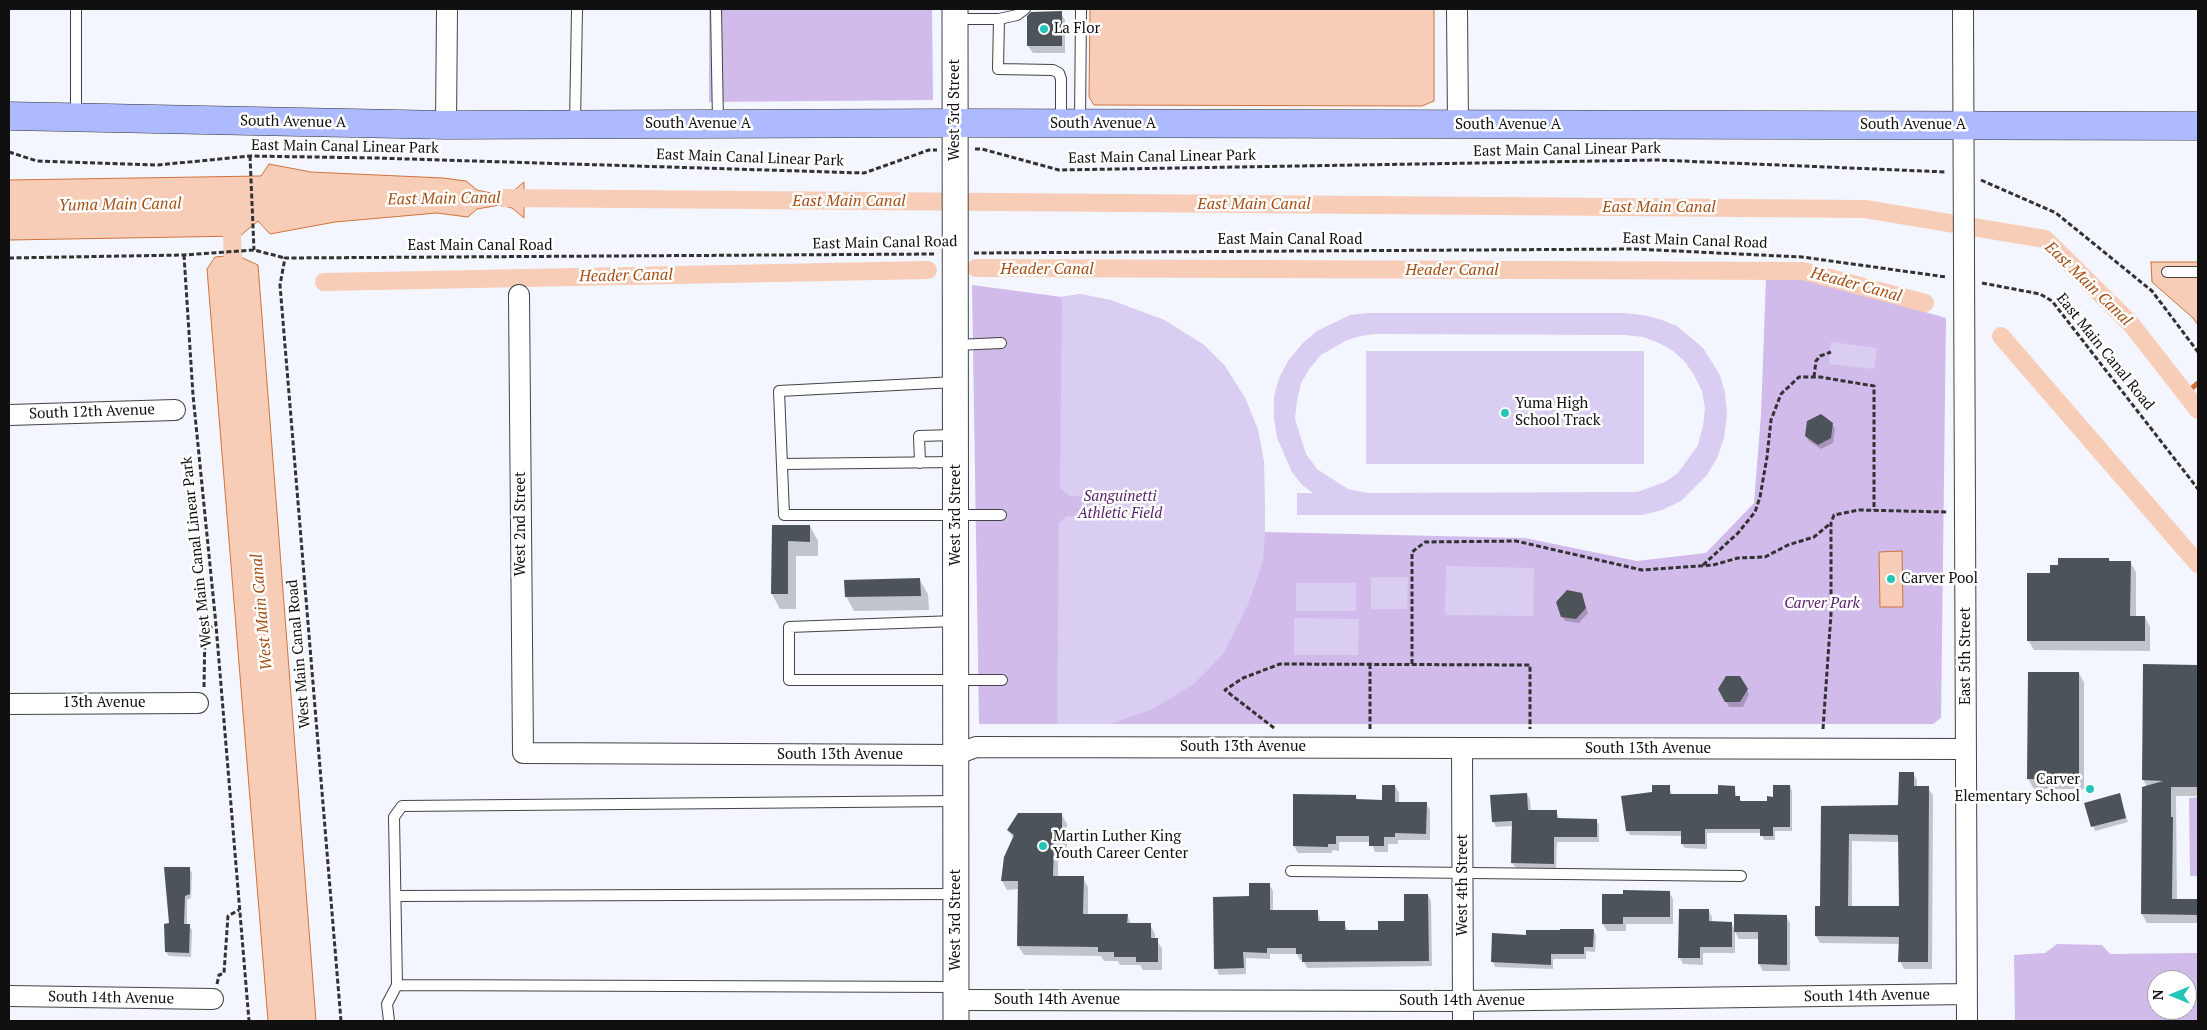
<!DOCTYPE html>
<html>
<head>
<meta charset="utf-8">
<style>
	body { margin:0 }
	#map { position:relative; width:2207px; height:1030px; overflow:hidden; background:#f3f6ff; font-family:"PT Serif",serif }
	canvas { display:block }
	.frame { position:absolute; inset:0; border:10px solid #101010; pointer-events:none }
	.north { position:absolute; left:2147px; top:970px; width:50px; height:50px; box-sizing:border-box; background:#fff; border:1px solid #9f9f9f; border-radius:50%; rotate:270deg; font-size:14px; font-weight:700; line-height:20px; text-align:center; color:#101010 }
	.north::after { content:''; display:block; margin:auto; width:18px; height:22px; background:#24c4b7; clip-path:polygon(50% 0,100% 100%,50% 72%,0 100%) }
</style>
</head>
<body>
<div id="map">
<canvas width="2207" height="1030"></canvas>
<div class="frame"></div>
<div class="north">N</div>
</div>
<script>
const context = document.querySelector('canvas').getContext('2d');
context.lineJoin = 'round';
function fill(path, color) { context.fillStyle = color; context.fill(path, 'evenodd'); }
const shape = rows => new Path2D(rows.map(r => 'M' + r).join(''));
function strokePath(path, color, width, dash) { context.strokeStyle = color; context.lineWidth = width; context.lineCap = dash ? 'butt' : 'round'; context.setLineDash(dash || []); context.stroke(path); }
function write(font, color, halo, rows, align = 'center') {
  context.font = font + ' "PT Serif",serif'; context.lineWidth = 5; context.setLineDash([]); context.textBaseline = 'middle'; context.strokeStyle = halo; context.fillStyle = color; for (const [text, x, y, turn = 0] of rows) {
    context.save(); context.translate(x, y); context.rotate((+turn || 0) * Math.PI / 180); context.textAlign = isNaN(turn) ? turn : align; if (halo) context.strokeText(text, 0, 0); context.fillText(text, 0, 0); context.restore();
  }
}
const green = shape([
	[709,9,932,9,933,100,709,102],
	[1805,277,1946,318,1941,718,1933,724,979,724,972,285,1062,297,1080,294,1110,300,1164,320,1204,345,1224,365,1245,398,1258,430,1264,463,1265,532,1525,538,1637,561,1706,553,1754,503,1761,415,1766,278],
	[2198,797,2198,876,2190,876,2189,798],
	[2057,944,2102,945,2110,954,2198,953,2198,1021,2015,1021,2014,955,2045,953],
	[2157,980,2187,980,2187,1010,2157,1010]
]);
const pitch = shape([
	[1080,294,1110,300,1164,320,1204,345,1224,365,1245,398,1258,430,1264,463,1265,532,1263,561,1247,607,1224,653,1194,684,1151,710,1110,724,1057,724,1059,523,1067,516,1115,517,1116,497,1069,496,1060,488,1062,297],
	[1368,313,1623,313,1643,315,1662,320,1677,326,1703,348,1720,375,1725,393,1727,414,1724,438,1717,458,1707,475,1681,501,1662,510,1642,515,1297,515,1297,493,1313,493,1302,485,1292,472,1277,438,1274,418,1274,397,1279,378,1288,361,1302,344,1317,331,1350,315],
	[1375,334,1626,335,1643,337,1659,343,1673,351,1685,362,1694,375,1702,391,1705,408,1703,426,1698,445,1678,473,1665,482,1637,492,1368,493,1348,489,1317,469,1306,454,1295,419,1297,401,1301,383,1310,368,1321,355,1347,340,1361,336],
	[1831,342,1877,348,1874,369,1829,364],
	[1366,351,1644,351,1644,464,1366,464],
	[1446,566,1534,568,1533,616,1445,615],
	[1371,577,1408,577,1407,609,1371,609],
	[1296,583,1356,583,1356,611,1296,611],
	[1294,618,1359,619,1358,655,1294,655]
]);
const water = shape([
	[1090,9,1434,9,1434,101,1422,106,1094,105,1089,97,1090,9],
	[269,164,311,172,443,178,466,181,477,190,500,195,512,192,524,182,524,218,512,208,500,205,477,209,468,217,437,213,335,222,270,234,258,221,240,236,9,240,9,180,261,176,269,164],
	[236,255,258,265,316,1021,268,1021,207,269,215,257,236,255],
	[2151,262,2198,262,2198,325,2193,318,2152,282,2151,262],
	[1902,551,1903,607,1880,607,1879,552,1902,551]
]);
const shadow = shape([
	[989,9,1022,9,1022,10],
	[1061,13,1065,20,1065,53,1033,53,1028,46],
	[1832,424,1835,429,1833,443,1821,449,1809,441,1806,436],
	[773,526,810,526,818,541,818,556,796,556,796,609,780,609,772,594],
	[2109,559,2110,562,2130,562,2136,572,2136,617,2145,617,2150,627,2150,651,2034,650,2028,640,2051,575],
	[919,579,928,594,929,610,854,611,846,596],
	[1581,594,1588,613,1579,623,1565,621,1562,616],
	[2144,665,2198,666,2198,796,2176,796,2177,900,2198,901,2198,923,2147,923,2142,914,2147,787,2143,779],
	[2079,673,2084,683,2084,789,2034,789,2028,779],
	[1740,677,1749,694,1743,707,1729,707,1720,689],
	[1913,773,1917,780,1917,787,1928,788,1933,795,1932,969,1904,969,1900,961,1900,944,1820,943,1816,936,1821,907,1822,807,1900,807],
	[1852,841,1900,842,1900,907,1852,907],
	[1395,786,1399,793,1399,803,1426,803,1430,810,1430,840,1398,840,1398,844,1388,844,1388,852,1375,852,1371,842,1339,842,1339,851,1332,850,1332,853,1298,853,1294,846,1355,796,1358,801,1383,801],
	[1669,786,1672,795,1719,796,1734,787,1737,798,1739,798,1742,802,1768,802,1790,786,1792,791,1792,831,1775,831,1775,840,1764,840,1761,833,1707,833,1707,849,1685,848,1682,844,1682,836,1630,835,1627,830,1653,793],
	[1527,794,1530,800,1531,811,1556,811,1560,820,1596,820,1599,825,1599,842,1557,842,1556,869,1516,868,1512,863,1513,826,1496,827,1493,821],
	[2119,795,2128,822,2095,831,2086,804],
	[1062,815,1067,824,1067,850,1058,850,1058,878,1083,878,1088,887,1088,915,1127,915,1132,925,1150,925,1155,934,1155,939,1162,948,1162,970,1143,970,1140,965,1120,965,1118,961,1104,961,1101,956,1024,955,1018,946,1019,889,1007,890,1002,881,1014,839,1008,830],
	[189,868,192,873,191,898,187,900,187,925,189,926,192,930,191,957,169,956,166,952,170,924],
	[1269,884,1273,891,1273,911,1317,911,1321,922,1344,922,1348,931,1379,931,1405,922,1428,895,1431,901,1432,966,1307,968,1303,960,1300,960,1297,954,1270,954,1270,959,1246,958,1246,974,1219,975,1216,968,1250,897],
	[1669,892,1673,899,1673,924,1626,924,1626,931,1607,931,1603,924],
	[1708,910,1712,917,1712,923,1731,923,1735,930,1786,916,1790,923,1790,971,1763,971,1759,964,1759,939,1739,939,1735,932,1735,953,1703,953,1703,965,1683,964,1680,958],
	[1593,930,1596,935,1595,952,1586,951,1586,959,1553,959,1553,969,1495,967,1493,962,1493,935,1528,936]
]);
const stream = shape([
	[2185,394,2198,383]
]);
const canal = shape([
	[502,198,1865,209,2045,239,2131,324,2198,410],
	[231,214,234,280],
	[976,268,1803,271,1925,303],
	[324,282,928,270],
	[2001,336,2198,564]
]);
const building = shape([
	[1062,11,1062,46,1027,46,1027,16,1031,12],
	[1821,414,1833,423,1831,438,1818,445,1805,436,1807,421],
	[772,525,810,525,810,542,788,541,788,594,771,594],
	[2058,558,2109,558,2109,561,2131,561,2130,616,2145,616,2145,641,2027,641,2027,573,2050,573,2050,565,2058,565],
	[920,578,921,596,845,597,844,580],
	[1567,590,1582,593,1586,608,1576,619,1561,617,1556,602],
	[2143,664,2198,665,2198,787,2171,787,2171,817,2173,817,2172,899,2198,899,2198,915,2141,914,2142,787,2163,781,2142,780],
	[2028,672,2079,672,2079,780,2027,779],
	[1726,676,1740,676,1748,689,1740,702,1725,702,1718,689],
	[1899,772,1914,772,1914,786,1929,786,1928,962,1898,962,1899,937,1815,936,1815,906,1820,906,1821,806,1898,805],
	[1849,834,1898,835,1899,906,1848,906],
	[1382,785,1395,785,1395,802,1427,802,1426,834,1395,833,1395,837,1384,837,1384,846,1369,846,1369,836,1336,836,1336,844,1328,844,1328,847,1293,846,1293,794,1356,795,1356,799,1382,800],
	[1652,785,1670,785,1670,794,1718,794,1718,785,1735,786,1735,796,1740,796,1740,801,1767,801,1767,796,1773,797,1773,785,1790,785,1790,827,1773,827,1773,836,1760,836,1760,829,1705,829,1705,844,1681,844,1681,831,1626,831,1621,796,1652,792],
	[1527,793,1528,810,1557,810,1557,818,1597,819,1597,837,1554,837,1554,864,1511,863,1512,821,1492,822,1490,795],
	[2120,793,2126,818,2091,827,2084,803],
	[1018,813,1062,813,1062,842,1054,842,1053,876,1084,876,1083,914,1128,914,1127,923,1151,923,1151,938,1158,938,1158,962,1136,962,1136,957,1114,957,1114,952,1098,952,1098,947,1017,946,1018,881,1001,881,1004,857,1014,835,1007,830],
	[164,867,190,867,190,894,185,896,184,924,190,924,189,953,165,952,164,924,169,923],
	[1249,883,1270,883,1270,910,1318,910,1318,921,1345,921,1345,930,1378,930,1378,921,1404,921,1404,894,1428,894,1429,961,1302,962,1302,954,1296,954,1296,948,1267,948,1267,953,1243,952,1244,968,1214,969,1213,897,1249,896],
	[1623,890,1670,891,1670,917,1623,917,1623,924,1602,924,1602,894,1623,894],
	[1679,909,1709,909,1709,921,1732,922,1732,947,1700,947,1700,958,1678,958],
	[1734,914,1787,915,1787,965,1758,964,1758,932,1734,932],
	[1560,929,1594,929,1593,947,1584,947,1584,954,1551,954,1551,965,1491,962,1492,933,1526,935,1526,930,1560,930]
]);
const path = shape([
	[975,149,982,149,1059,170,1658,160,1946,172],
	[9,152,37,161,158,165,250,156,376,158,864,173,929,150,937,150],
	[250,156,254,250],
	[1981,180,2056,213,2152,291,2198,352],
	[974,253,1635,249,1802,257,1946,277],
	[184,255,193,395,216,625,249,1021],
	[9,258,184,255,254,250,285,258],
	[1982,283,2040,294,2052,301,2198,489],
	[1814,377,1816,361,1820,356,1831,352],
	[1703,565,1738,533,1755,512,1760,497,1767,457,1771,420,1781,394,1799,377,1820,377,1874,386,1874,510],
	[1370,664,1370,729],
	[1412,664,1412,552,1425,542,1516,541,1642,570,1713,565,1738,558,1765,557,1788,545,1814,537,1831,523],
	[204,687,205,630,216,625],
	[1274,728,1225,690,1243,678,1280,664,1530,665,1530,729],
	[1823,729,1831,614,1831,523,1834,515,1859,510,1947,512],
	[217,984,219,975,224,973,228,916,239,910],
	[341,1021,280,285,285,258,935,254]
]);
const service = shape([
	[76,9,76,115],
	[716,9,718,123],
	[955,19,999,19,998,69,1053,70,1059,73,1061,79,1061,123],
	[999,19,1017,15,1025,9],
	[1080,123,1081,9],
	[575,124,577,9],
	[2167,272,2198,272],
	[956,345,1001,343],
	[955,382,779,391,784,515,1001,515],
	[920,463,919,436,955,435],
	[782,464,955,462],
	[955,621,789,627,789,680,1002,680],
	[1291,871,1741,876],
	[396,896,956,894],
	[397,985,956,987],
	[389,1021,387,1004,397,985,394,817,402,806,955,801]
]);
const minor = shape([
	[1457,9,1458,125],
	[1963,9,1967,1021],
	[446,125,447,9],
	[519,295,523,753,955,755,976,747,1966,749],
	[9,415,175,410],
	[9,704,198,703],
	[1462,749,1463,1021],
	[9,996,213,999],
	[956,1000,1463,1001,1967,994]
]);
const tertiary = shape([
	[955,9,956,1021]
]);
const secondary = shape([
	[9,116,446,125,955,123,2198,126]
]);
const markers = [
	[1044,29,5,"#24c4b7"],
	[1505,413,5,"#24c4b7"],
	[1891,579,5,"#24c4b7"],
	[2090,789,5,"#24c4b7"],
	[1043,846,5,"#24c4b7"]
];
const poiNames = [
	["La Flor",1054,29],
	["Yuma High",1515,404],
	["School Track",1515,421],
	["Carver Pool",1901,579],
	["Carver",2080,780,"right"],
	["Elementary School",2080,797,"right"],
	["Martin Luther King",1053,837],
	["Youth Career Center",1053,854]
];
const streetNames = [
	["West 3rd Street",955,110,-90],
	["South Avenue A",293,122,1],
	["South Avenue A",698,124],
	["South Avenue A",1103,124],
	["South Avenue A",1508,125],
	["South Avenue A",1913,125],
	["East Main Canal Linear Park",345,147,1],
	["East Main Canal Linear Park",1567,150,-1],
	["East Main Canal Linear Park",1162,157,-1],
	["East Main Canal Linear Park",750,158,2],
	["East Main Canal Road",1290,240],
	["East Main Canal Road",1695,241,2],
	["East Main Canal Road",885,243,-1],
	["East Main Canal Road",480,246],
	["East Main Canal Road",2105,352,51],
	["South 12th Avenue",92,412,-2],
	["West 3rd Street",956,515,-90],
	["West 2nd Street",521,524,-90],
	["West Main Canal Linear Park",197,552,-96],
	["West Main Canal Road",299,654,-95],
	["East 5th Street",1966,656,-90],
	["13th Avenue",104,703],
	["South 13th Avenue",1243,747],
	["South 13th Avenue",1648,749],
	["South 13th Avenue",840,755],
	["West 4th Street",1463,885,-90],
	["West 3rd Street",956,920,-90],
	["South 14th Avenue",1867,996,-1],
	["South 14th Avenue",111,998,1],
	["South 14th Avenue",1057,1000],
	["South 14th Avenue",1462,1001]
];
const parkNames = [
	["Sanguinetti",1120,497],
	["Athletic Field",1120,514],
	["Carver Park",1822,604]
];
const waterNames = [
	["East Main Canal",444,199,-1],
	["East Main Canal",849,201],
	["East Main Canal",1254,204],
	["Yuma Main Canal",120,205,-1],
	["East Main Canal",1659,207],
	["Header Canal",1047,269],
	["Header Canal",1452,270],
	["Header Canal",626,276,-1],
	["East Main Canal",2088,284,44],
	["Header Canal",1856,285,15],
	["West Main Canal",262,612,-95]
];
fill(green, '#d1bbeb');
fill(pitch, '#d9cdf2');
fill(water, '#f7cdb7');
strokePath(water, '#d0723c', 1);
fill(shadow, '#0003');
strokePath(stream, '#d0723c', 5);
strokePath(canal, '#f7cdb7', 18);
fill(building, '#4c5459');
strokePath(service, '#434343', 12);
strokePath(minor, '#434343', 22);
strokePath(tertiary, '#434343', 27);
strokePath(secondary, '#323232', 29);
strokePath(path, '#323232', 3, [5, 2.5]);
strokePath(service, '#fff', 10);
strokePath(minor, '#fff', 20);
strokePath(tertiary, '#fff', 25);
strokePath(secondary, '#aebaff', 28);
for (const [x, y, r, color] of markers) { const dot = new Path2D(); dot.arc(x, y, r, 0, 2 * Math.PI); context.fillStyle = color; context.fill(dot); strokePath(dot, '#fff', 2); }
write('15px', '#101010', '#fff', poiNames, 'left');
write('15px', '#101010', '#fff', streetNames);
write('italic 15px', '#581e6a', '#fff', parkNames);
write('italic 16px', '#a64f15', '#fff', waterNames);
</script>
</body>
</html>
